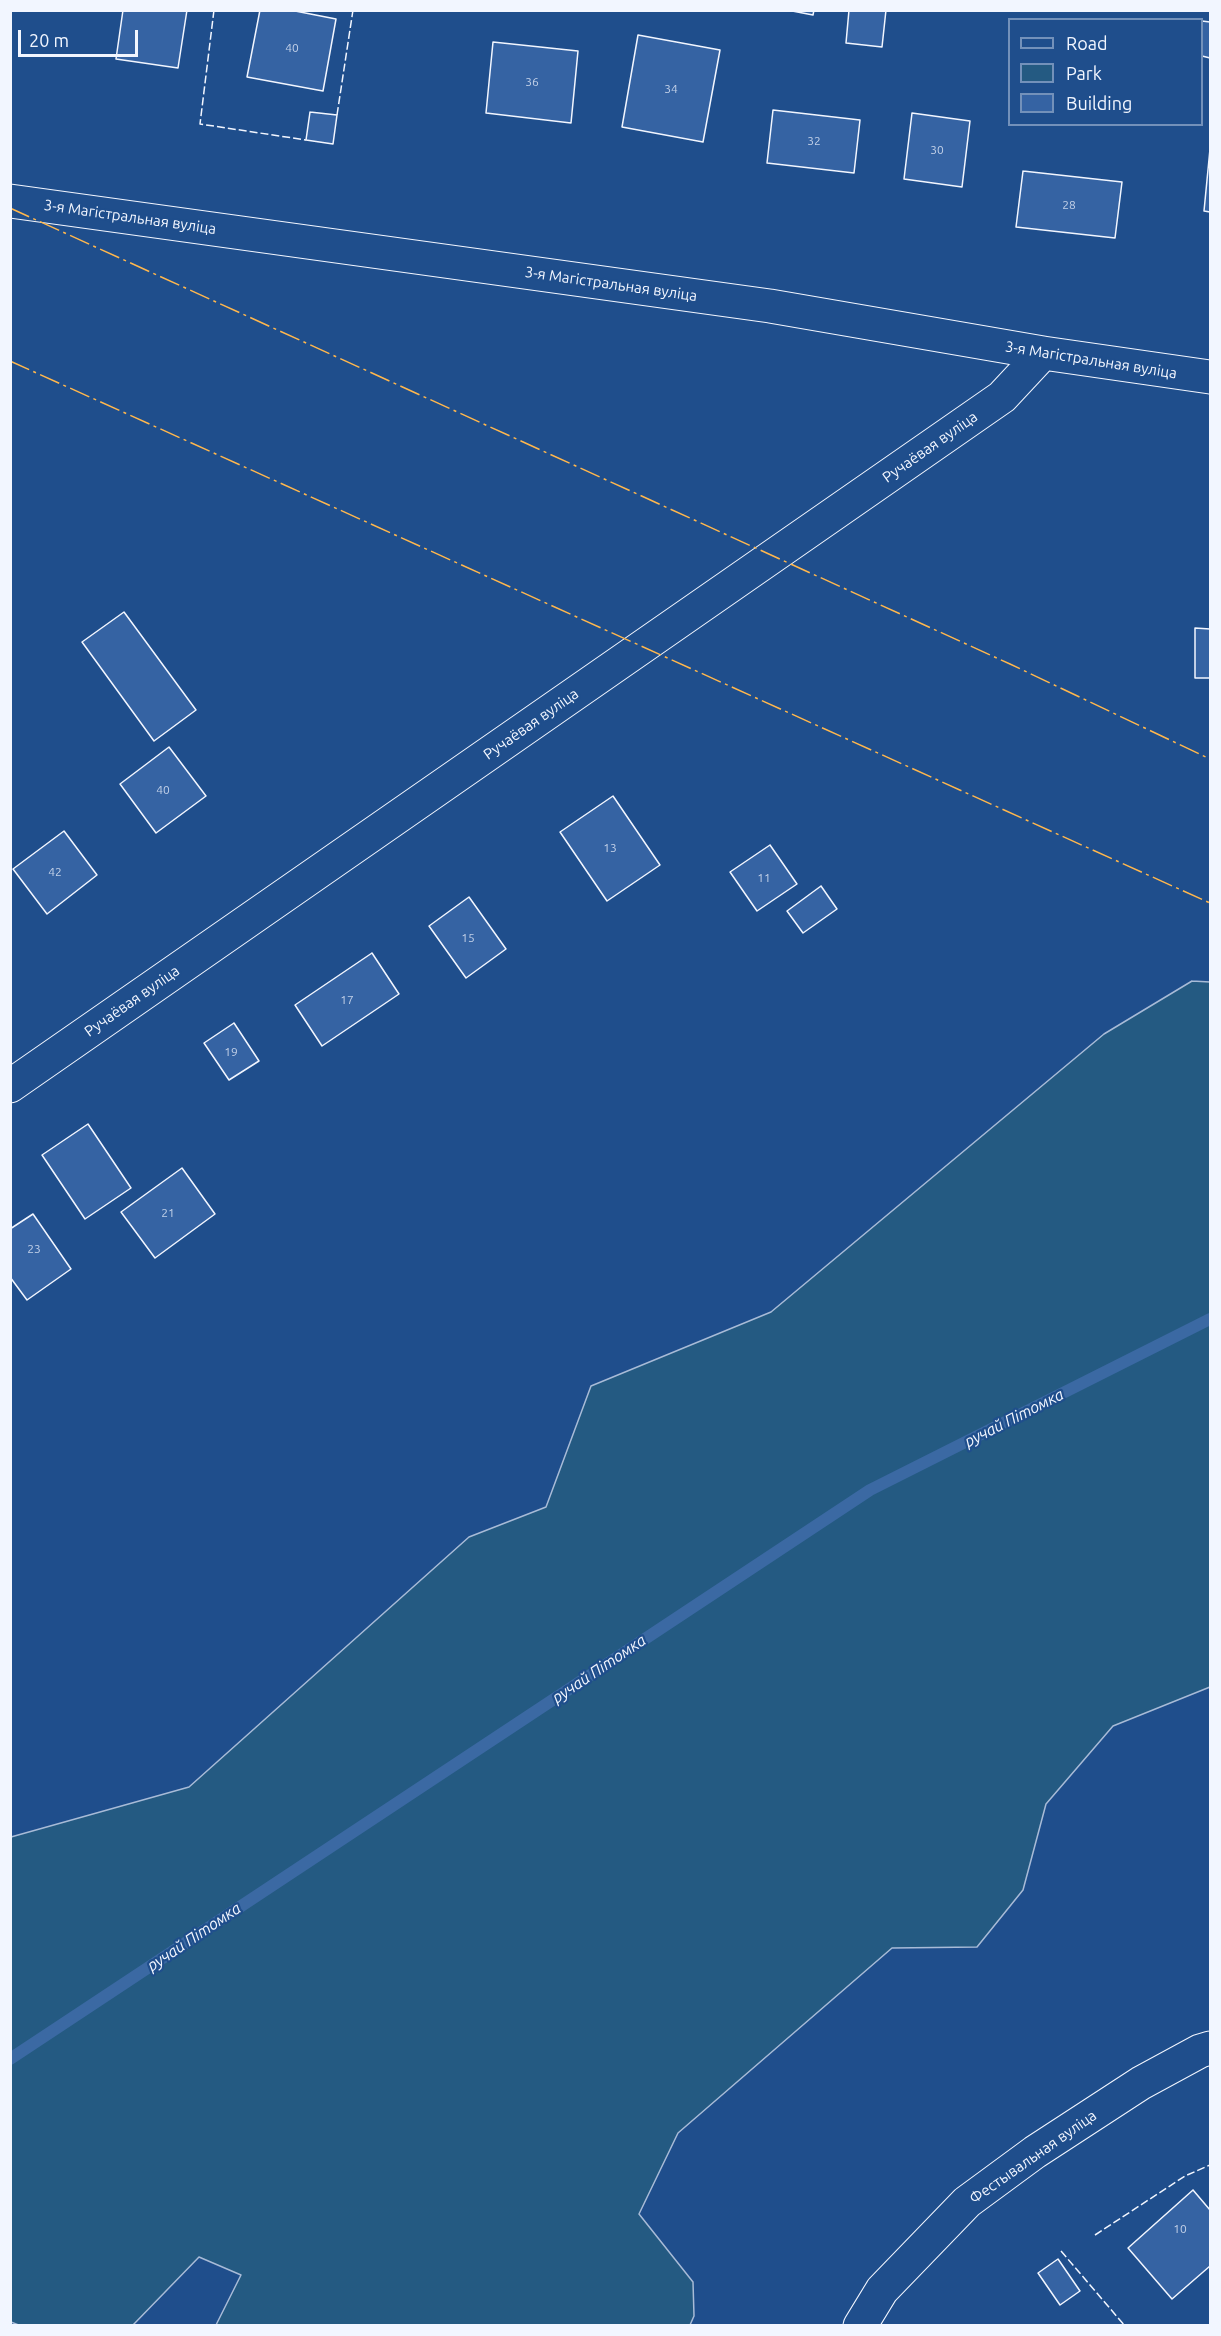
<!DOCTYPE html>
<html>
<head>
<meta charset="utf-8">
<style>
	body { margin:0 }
	#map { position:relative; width:1221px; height:2336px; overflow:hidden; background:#1f4e8c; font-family:Ubuntu,sans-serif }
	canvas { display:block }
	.frame { position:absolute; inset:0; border:12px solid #f2f6ff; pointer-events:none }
	.legend { position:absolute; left:1008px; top:18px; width:195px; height:108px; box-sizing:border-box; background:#1f4e8c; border:2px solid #7391ba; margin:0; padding:8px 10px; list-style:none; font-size:18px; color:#f2f6ff }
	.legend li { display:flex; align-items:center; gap:12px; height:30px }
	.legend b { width:30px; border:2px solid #7391ba }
	.scale { position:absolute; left:18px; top:30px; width:120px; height:27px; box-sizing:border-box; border:3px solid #f2f6ff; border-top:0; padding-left:8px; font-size:18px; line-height:21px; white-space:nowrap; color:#f2f6ff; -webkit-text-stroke:4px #1f4e8c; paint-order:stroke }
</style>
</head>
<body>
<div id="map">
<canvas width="1221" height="2336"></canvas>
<div class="frame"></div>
<ul class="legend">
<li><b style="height:8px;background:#1f4e8c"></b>Road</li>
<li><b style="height:16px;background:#245a82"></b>Park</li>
<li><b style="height:16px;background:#3563a3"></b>Building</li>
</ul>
<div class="scale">20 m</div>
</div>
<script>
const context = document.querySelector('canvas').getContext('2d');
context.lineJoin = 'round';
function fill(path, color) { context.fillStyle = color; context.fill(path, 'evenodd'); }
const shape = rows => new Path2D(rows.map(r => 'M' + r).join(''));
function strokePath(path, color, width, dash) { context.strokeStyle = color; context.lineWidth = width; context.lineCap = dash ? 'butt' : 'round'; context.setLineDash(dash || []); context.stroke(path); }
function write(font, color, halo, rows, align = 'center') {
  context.font = font + ' Ubuntu,sans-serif'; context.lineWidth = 4.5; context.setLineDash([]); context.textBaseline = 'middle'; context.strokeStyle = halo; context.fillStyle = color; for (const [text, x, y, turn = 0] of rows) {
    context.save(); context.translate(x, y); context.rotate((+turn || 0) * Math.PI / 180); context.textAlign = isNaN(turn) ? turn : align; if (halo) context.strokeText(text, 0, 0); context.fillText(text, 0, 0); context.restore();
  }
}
const green = shape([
	[1192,981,1210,982,1210,1687,1113,1726,1046,1804,1023,1890,977,1947,892,1948,678,2133,639,2214,693,2282,694,2316,690,2325,216,2325,241,2275,199,2257,133,2325,21,2326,11,2322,11,1837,189,1787,469,1537,546,1507,591,1386,771,1312,1104,1034,1192,981]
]);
const stream = shape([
	[10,2059,870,1490,1210,1319]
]);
const building = shape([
	[123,10,187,10,178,68,116,59,123,10],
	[260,10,290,10,336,19,323,91,247,77,260,10],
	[787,10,814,10,813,15,787,10],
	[849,10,886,10,882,47,846,43,849,10],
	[1202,21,1210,22,1210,58,1202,56,1202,21],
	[638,35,720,50,703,142,622,127,638,35],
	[493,42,578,51,571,123,486,113,493,42],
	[773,110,860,120,854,173,767,163,773,110],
	[310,112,337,115,333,144,306,140,310,112],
	[912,113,970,121,962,187,904,179,912,113],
	[1210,149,1210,212,1204,211,1210,149],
	[1023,171,1122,182,1115,238,1016,227,1023,171],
	[124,612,196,710,154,741,82,642,124,612],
	[1195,628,1210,629,1210,678,1195,678,1195,628],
	[169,747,206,796,156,833,120,784,169,747],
	[613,796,660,865,607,901,560,832,613,796],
	[64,831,97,875,47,914,13,869,64,831],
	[770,845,797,884,757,911,730,872,770,845],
	[821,886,837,909,803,933,787,911,821,886],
	[469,897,506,949,466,978,429,926,469,897],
	[372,953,399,994,322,1046,295,1005,372,953],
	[234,1023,259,1061,229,1080,204,1043,234,1023],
	[88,1124,131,1188,85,1219,42,1155,88,1124],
	[182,1168,215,1214,155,1258,121,1212,182,1168],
	[33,1214,71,1269,27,1300,10,1277,10,1229,33,1214],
	[1193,2190,1210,2210,1210,2266,1172,2299,1128,2248,1193,2190],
	[1058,2259,1080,2291,1060,2305,1038,2273,1058,2259]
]);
const minor = shape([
	[10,201,770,306,1043,353,1210,377],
	[10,1086,1002,397,1043,353],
	[860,2326,882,2290,967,2202,1035,2152,1141,2083,1200,2051,1210,2048]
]);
const fence = shape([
	[214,10,200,124,306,140],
	[337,115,353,10],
	[1095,2235,1185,2176,1210,2165],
	[1061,2251,1125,2326]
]);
const power = shape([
	[10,208,1010,664,1210,759],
	[10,361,1210,903]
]);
const numberNames = [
	["40",292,48],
	["36",532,82],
	["34",671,89],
	["32",814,141],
	["30",937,150],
	["28",1069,205],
	["40",163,790],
	["13",610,848],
	["42",55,872],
	["11",764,878],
	["15",468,938],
	["17",347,1000],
	["19",231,1052],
	["21",168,1213],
	["23",34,1249],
	["10",1180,2229]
];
const streetNames = [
	["3-я Магістральная вуліца",130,217,8],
	["3-я Магістральная вуліца",611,284,8],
	["3-я Магістральная вуліца",1091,360,9],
	["Ручаёвая вуліца",930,447,-35],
	["Ручаёвая вуліца",531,724,-35],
	["Ручаёвая вуліца",132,1001,-35],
	["Фестывальная вуліца",1033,2157,-35]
];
const waterNames = [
	["ручай Пітомка",1014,1418,-27],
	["ручай Пітомка",599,1669,-34],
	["ручай Пітомка",194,1937,-34]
];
fill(green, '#245a82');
strokePath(green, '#a8bbd7', 1.5);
strokePath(stream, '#3b69a3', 12);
fill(building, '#3563a3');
strokePath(building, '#f2f6ff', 1.5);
strokePath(minor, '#f2f6ff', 35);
strokePath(minor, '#1f4e8c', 33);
strokePath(fence, '#f2f6ff', 1.5, [8, 3]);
strokePath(power, '#ffb74d', 1.5, [21, 4.5, 3, 4.5]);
write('12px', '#c3d1e8', null, numberNames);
write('15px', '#f2f6ff', '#1f4e8c', streetNames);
write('italic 16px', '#f2f6ff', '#1f4e8c', waterNames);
</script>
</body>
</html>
